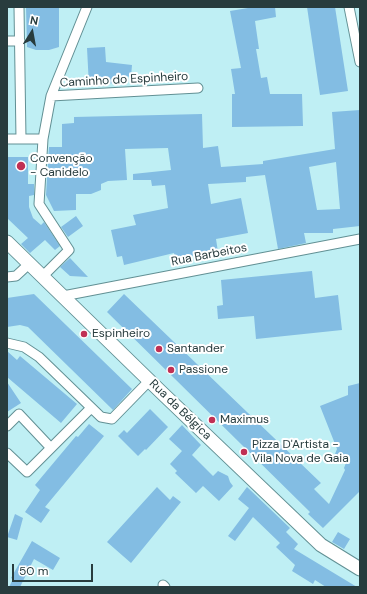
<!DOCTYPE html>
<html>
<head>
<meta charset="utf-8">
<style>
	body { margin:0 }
	#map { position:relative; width:367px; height:594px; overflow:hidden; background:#bfeff4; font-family:"DM Sans",sans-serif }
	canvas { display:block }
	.frame { position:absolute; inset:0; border:8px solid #283c3e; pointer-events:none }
	.north { position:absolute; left:12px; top:12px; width:40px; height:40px; -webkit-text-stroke:3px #fff; paint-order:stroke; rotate:11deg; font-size:11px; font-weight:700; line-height:16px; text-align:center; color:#283c3e }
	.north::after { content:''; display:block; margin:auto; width:14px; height:18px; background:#283c3e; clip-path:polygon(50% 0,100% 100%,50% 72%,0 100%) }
	.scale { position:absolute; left:12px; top:564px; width:81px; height:18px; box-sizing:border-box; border:2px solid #283c3e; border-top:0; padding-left:5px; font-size:12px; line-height:14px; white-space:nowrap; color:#283c3e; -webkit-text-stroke:3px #fff; paint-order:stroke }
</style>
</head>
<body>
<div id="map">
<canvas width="367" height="594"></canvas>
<div class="frame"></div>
<div class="north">N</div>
<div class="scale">50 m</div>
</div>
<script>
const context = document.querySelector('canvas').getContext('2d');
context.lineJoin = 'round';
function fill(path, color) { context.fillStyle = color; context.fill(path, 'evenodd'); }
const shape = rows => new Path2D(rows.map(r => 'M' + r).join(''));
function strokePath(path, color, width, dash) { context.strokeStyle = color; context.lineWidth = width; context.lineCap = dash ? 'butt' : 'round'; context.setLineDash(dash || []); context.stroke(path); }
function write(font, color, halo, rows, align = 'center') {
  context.font = font + ' "DM Sans",sans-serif'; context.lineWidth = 4; context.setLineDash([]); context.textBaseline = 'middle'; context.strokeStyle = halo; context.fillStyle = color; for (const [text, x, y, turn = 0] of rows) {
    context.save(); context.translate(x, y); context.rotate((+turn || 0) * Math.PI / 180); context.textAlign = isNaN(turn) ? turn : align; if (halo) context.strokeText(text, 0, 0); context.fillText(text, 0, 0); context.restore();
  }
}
const building = shape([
	[26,7,59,7,59,47,49,50,36,50,27,47],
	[254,7,275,7,276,17,255,21,259,49,256,49,261,78,267,77,270,94,302,94,303,126,232,127,232,94,235,94,231,69,241,68,230,11],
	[307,7,335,7,348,91,320,95],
	[105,47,106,62,132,65,131,77,124,76,123,84,104,83,104,86,89,86,87,48],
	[360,110,360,226,333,229,333,233,304,233,306,243,278,249,265,175,246,177,246,182,208,184,211,204,241,198,248,233,216,239,218,252,175,258,174,253,124,265,122,256,117,257,111,230,136,225,133,215,168,208,165,185,152,186,151,180,133,180,133,174,171,170,168,148,125,149,127,180,108,181,101,184,101,190,91,194,76,194,76,210,54,211,46,195,49,147,62,147,62,124,74,123,74,117,202,114,203,148,218,146,221,167,263,164,263,161,335,149,332,112],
	[336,162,340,209,317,210,309,167],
	[7,157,28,157,28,184,34,184,34,195,29,196,29,207,33,218,41,225,44,222,60,246,55,250,45,240,30,253,21,244,28,238,7,218],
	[76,216,83,226,68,237,61,227],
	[70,258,88,277,70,276,60,267],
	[312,271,315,298,338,295,342,330,256,339,254,316,218,319,217,306,223,305,221,280],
	[34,294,132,389,113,410,28,327,20,325,7,327,7,298],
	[124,294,321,483,314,489,329,504,345,470,344,468,349,455,341,463,333,459,337,449,320,406,348,395,348,386,360,383,360,491,323,528,308,514,310,512,107,312],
	[7,351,17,360,20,356,77,404,61,423,7,377],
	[7,382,21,403,7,412],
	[150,409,168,427,146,450,145,449,138,456,118,436,124,430,127,433],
	[89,424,104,436,45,507,50,510,41,523,25,512,40,490,35,485,76,436,78,437],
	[182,425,201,445,192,455,213,476,218,471,228,476,230,482,233,486,219,501,203,486,196,493,175,473,177,471,170,464,182,451,169,439],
	[157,487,170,500,173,496,181,502,131,563,107,542],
	[247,487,290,528,286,532,298,544,294,549,357,587,326,587,315,580,313,584,292,571,295,565,276,547,280,543,253,517,235,541,228,536,249,508,238,499],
	[15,514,23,518,17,540,7,537],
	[338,532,350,539,344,549,332,542],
	[32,541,60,558,53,570,34,559,20,587,9,587,13,579,11,578]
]);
const street = shape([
	[19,7,21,139],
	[349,7,360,62],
	[7,41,20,41],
	[51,96,198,88],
	[7,139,43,139],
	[43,276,69,250,39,204,43,139,51,96,87,7],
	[7,277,16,276,30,263],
	[63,296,360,239],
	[7,343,24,347,39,357,101,417,112,419,149,381],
	[7,426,19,414,51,448],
	[7,453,27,472,91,408],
	[163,585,165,587]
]);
const secondary = shape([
	[7,242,160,391,321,545,360,569]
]);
const markers = [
	[21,166,5,"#c03054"],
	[84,334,4,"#c03054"],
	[159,349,4,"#c03054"],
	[171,370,4,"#c03054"],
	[212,420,4,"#c03054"],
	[244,452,4,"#c03054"]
];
const streetNames = [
	["Caminho do Espinheiro",124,80,-3],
	["Rua Barbeitos",209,255,-11],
	["Rua da Bélgica",180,410,44]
];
const poiNames = [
	["Convenção",30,159],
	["- Canidelo",30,173],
	["Espinheiro",92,334],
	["Santander",167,349],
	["Passione",179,370],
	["Maximus",220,420],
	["Pizza D'Artista -",252,445],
	["Vila Nova de Gaia",252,459]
];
fill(building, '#83bde3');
strokePath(street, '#629094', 11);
strokePath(secondary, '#629094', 15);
strokePath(street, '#fff', 9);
strokePath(secondary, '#fff', 13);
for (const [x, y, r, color] of markers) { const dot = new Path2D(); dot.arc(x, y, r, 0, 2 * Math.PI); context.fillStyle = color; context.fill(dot); strokePath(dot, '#fff', 1.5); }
write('12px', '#283c3e', '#fff', streetNames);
write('12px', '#283c3e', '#fff', poiNames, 'left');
</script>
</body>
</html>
